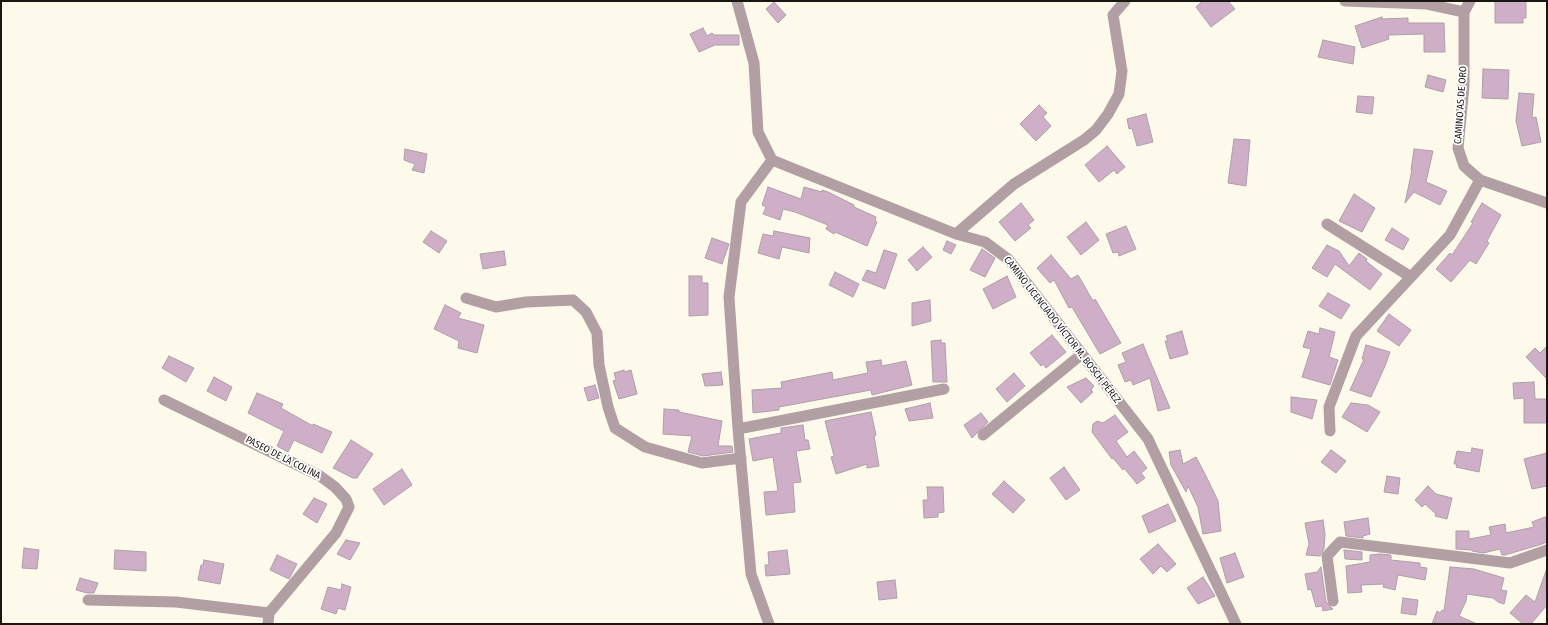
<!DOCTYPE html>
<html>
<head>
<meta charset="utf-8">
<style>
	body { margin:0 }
	#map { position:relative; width:1548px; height:625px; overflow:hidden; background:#fefaeb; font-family:"Fira Sans Condensed",sans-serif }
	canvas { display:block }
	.frame { position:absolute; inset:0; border:2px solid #181712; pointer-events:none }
</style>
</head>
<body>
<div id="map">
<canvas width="1548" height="625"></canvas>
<div class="frame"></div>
</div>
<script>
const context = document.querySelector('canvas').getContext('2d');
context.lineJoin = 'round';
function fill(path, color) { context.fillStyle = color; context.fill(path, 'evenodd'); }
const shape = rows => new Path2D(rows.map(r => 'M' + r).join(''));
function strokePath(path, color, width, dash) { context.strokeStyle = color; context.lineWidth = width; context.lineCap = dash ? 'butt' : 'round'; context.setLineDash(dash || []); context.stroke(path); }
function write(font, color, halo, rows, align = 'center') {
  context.font = font + ' "Fira Sans Condensed",sans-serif'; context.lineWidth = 3.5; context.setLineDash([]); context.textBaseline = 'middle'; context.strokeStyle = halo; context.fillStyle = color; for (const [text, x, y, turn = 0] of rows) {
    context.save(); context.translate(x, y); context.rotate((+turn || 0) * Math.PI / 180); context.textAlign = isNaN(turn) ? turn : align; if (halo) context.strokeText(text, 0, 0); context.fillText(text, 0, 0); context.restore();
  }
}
const building = shape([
	[1202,1,1228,1,1235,9,1211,27,1196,7,1202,1],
	[1495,1,1526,1,1526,18,1523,18,1523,23,1495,23,1495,1],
	[774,2,786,15,778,23,766,9,774,2],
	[1382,17,1382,19,1408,18,1408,23,1444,23,1445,52,1424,52,1424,34,1388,35,1389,39,1362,48,1355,26,1382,17],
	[703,28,707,36,712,33,714,35,739,35,739,45,715,45,699,52,690,34,703,28],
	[1323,40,1355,47,1353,64,1318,57,1323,40],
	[1483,69,1509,70,1508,99,1482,98,1483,69],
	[1428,75,1446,80,1443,92,1425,87,1428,75],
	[1519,93,1534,94,1532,118,1536,117,1541,142,1522,146,1516,121,1519,93],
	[1358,96,1374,97,1372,114,1356,112,1358,96],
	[1039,105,1047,113,1043,117,1051,126,1036,141,1020,124,1039,105],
	[1146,114,1153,142,1137,146,1132,128,1129,129,1127,119,1146,114],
	[1234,139,1250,140,1246,186,1228,183,1234,139],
	[1107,146,1125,167,1117,174,1114,170,1099,182,1085,165,1107,146],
	[405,149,427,154,424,173,412,170,415,164,404,160,405,149],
	[1414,149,1433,151,1426,182,1447,191,1440,205,1414,192,1405,203,1412,170,1411,170,1414,149],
	[768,187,801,199,804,187,822,192,822,190,828,192,854,205,854,207,876,217,875,221,877,222,867,246,835,232,834,234,826,229,828,225,795,212,783,209,780,220,763,214,766,207,762,205,768,187],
	[1354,194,1375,208,1362,232,1339,221,1354,194],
	[1021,203,1034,220,1028,225,1031,228,1015,241,999,222,1021,203],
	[1482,203,1501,215,1487,241,1489,243,1476,264,1470,260,1451,282,1436,269,1450,253,1452,255,1473,223,1471,222,1482,203],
	[1086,222,1099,240,1081,255,1067,237,1086,222],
	[1126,226,1136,249,1119,256,1118,252,1113,253,1106,234,1126,226],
	[1392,228,1409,239,1403,250,1385,240,1392,228],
	[431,231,447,241,439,253,423,242,431,231],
	[774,231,810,238,809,253,782,247,779,259,758,253,763,234,773,236,774,231],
	[712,238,729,244,722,264,705,258,712,238],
	[947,241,956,245,951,254,943,250,947,241],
	[1327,245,1339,251,1349,266,1359,253,1367,259,1366,261,1382,274,1370,290,1335,264,1327,277,1312,268,1327,245],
	[923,247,932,257,917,271,908,260,923,247],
	[982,249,995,258,985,277,970,270,982,249],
	[884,250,897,254,885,289,862,280,867,270,876,273,884,250],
	[504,251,506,265,483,269,480,254,504,251],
	[1051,255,1071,279,1078,275,1093,301,1095,299,1121,343,1100,354,1072,307,1069,308,1054,280,1050,283,1037,268,1051,255],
	[835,272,859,284,853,297,829,285,835,272],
	[689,276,702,276,702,283,708,283,708,315,689,316,689,276],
	[1007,276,1016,297,993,309,983,289,1007,276],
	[1328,293,1350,305,1341,319,1319,306,1328,293],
	[930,300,931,321,912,326,912,303,930,300],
	[445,305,461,313,458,318,484,325,477,353,458,348,459,341,434,329,445,305],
	[1389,314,1411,330,1399,346,1377,331,1389,314],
	[1320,328,1335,332,1329,357,1338,360,1330,385,1302,377,1311,349,1303,347,1308,331,1319,334,1320,328],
	[1182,331,1188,354,1170,359,1165,341,1168,341,1166,336,1182,331],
	[1052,335,1066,352,1046,368,1043,364,1041,366,1030,353,1052,335],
	[941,340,941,343,945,343,947,382,933,382,931,341,941,340],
	[1143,344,1147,354,1170,408,1158,411,1150,378,1133,385,1131,380,1125,382,1118,365,1126,362,1122,353,1143,344],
	[1366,345,1390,352,1385,366,1371,397,1350,390,1364,359,1362,359,1366,345],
	[1547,346,1547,379,1526,357,1535,348,1540,353,1547,346],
	[169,356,194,368,186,382,162,368,169,356],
	[881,360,882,366,906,361,912,385,872,395,871,390,779,407,779,410,753,413,752,390,782,388,781,382,832,372,833,380,868,373,866,362,881,360],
	[624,370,624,372,631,370,637,394,619,399,613,381,616,380,614,373,624,370],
	[721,372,723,385,705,386,702,374,721,372],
	[1014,373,1025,386,1007,402,996,389,1014,373],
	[214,377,232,387,226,401,207,391,214,377],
	[1086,378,1094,386,1091,390,1093,392,1081,403,1067,387,1086,378],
	[1534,382,1535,399,1547,399,1547,423,1524,423,1524,398,1514,399,1513,383,1534,382],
	[595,385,599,398,588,401,584,388,595,385],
	[257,393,283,404,281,408,313,426,313,424,332,432,322,453,294,440,288,452,277,446,284,431,248,413,257,393],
	[1291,397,1317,400,1312,419,1291,412,1291,397],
	[930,403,933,418,909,421,905,409,930,403],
	[1351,403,1368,405,1380,412,1367,432,1342,417,1351,403],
	[664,409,679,410,679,412,722,421,718,446,732,446,733,452,703,456,688,452,692,436,663,434,664,409],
	[871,412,876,435,874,436,879,466,867,468,867,464,836,474,831,457,834,456,825,421,871,412],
	[981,413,988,422,972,438,964,425,981,413],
	[1115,415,1128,432,1116,441,1127,457,1134,451,1147,468,1141,473,1145,478,1137,484,1124,468,1123,470,1113,458,1112,459,1092,432,1093,424,1097,421,1103,423,1115,415],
	[803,425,805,440,808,440,810,449,796,451,801,482,793,483,795,512,766,515,764,492,778,491,773,457,753,461,749,439,781,433,781,428,803,425],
	[351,440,373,454,357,478,353,478,333,468,351,440],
	[1472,448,1483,450,1479,472,1456,467,1457,464,1454,464,1457,451,1471,453,1472,448],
	[1180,450,1183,464,1196,457,1206,476,1218,501,1221,531,1203,534,1198,507,1188,486,1186,492,1171,465,1169,452,1180,450],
	[1331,450,1346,461,1336,473,1321,462,1331,450],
	[1547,453,1547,486,1532,489,1524,459,1547,453],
	[1064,467,1080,490,1066,500,1050,478,1064,467],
	[402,469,412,485,384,505,373,489,402,469],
	[1387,476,1400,478,1398,494,1384,492,1387,476],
	[1004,481,1025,500,1013,513,992,494,1004,481],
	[1428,486,1436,494,1452,498,1447,519,1435,516,1436,514,1425,504,1422,507,1415,500,1428,486],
	[927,487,943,487,944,512,938,513,938,517,924,518,923,500,928,500,927,487],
	[314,498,327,504,317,523,303,514,314,498],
	[1168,504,1176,521,1149,533,1142,516,1168,504],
	[1545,517,1547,522,1547,542,1539,545,1505,555,1502,555,1500,549,1483,553,1472,551,1472,550,1456,549,1456,531,1469,531,1469,539,1491,535,1489,527,1505,524,1506,533,1534,527,1532,522,1545,517],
	[1368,518,1370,534,1363,536,1363,538,1346,536,1344,522,1368,518],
	[1323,520,1325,534,1324,549,1320,556,1306,555,1309,544,1305,523,1323,520],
	[346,540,360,543,350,560,337,554,346,540],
	[1158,544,1176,564,1167,572,1161,566,1153,574,1140,559,1158,544],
	[24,548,39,550,37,569,22,568,24,548],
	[115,550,146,552,146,571,114,569,115,550],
	[787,550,790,574,766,576,765,565,769,565,768,552,787,550],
	[1344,550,1362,552,1362,560,1345,559,1344,550],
	[1235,553,1244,577,1227,583,1220,558,1235,553],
	[1380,554,1391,555,1391,560,1420,563,1420,567,1427,568,1425,580,1398,575,1395,590,1383,587,1384,584,1361,585,1362,592,1348,593,1346,566,1370,562,1370,555,1380,554],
	[277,555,297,564,289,579,270,570,277,555],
	[204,560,224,564,220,584,198,580,201,565,203,565,204,560],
	[1321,567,1326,602,1333,609,1323,611,1322,606,1316,607,1311,589,1308,590,1305,574,1317,572,1321,567],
	[1450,567,1474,569,1504,578,1501,590,1507,591,1504,604,1498,602,1493,598,1467,594,1466,601,1459,616,1477,624,1432,624,1437,611,1440,613,1442,610,1444,611,1450,567],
	[1546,571,1547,605,1531,624,1523,624,1510,613,1526,595,1535,602,1546,571],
	[1203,577,1215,596,1198,604,1187,588,1203,577],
	[80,578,98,583,94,593,87,593,76,590,80,578],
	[895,580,897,598,879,600,877,582,895,580],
	[342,584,351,587,345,610,338,608,336,614,321,609,328,587,341,590,342,584],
	[1403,598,1418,600,1416,615,1401,613,1403,598]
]);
const minor = shape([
	[737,1,754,63,758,132,772,160,956,234,985,242,1008,259,1148,439,1236,624],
	[1345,1,1427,4,1464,12],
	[1470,1,1464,12,1464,86,1458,148,1464,166,1480,180,1547,203],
	[1327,224,1411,277],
	[956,234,1014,184,1084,140,1096,130,1108,114,1119,94,1122,71,1113,15,1125,1],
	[466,298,496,307,526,302,573,300,586,312,597,333,599,365,608,407,615,428,645,447,702,463,741,458],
	[164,400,320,476,335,487,346,499,349,507,336,533,269,613,268,624],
	[738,429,944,389],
	[1330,431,1329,407,1356,336,1450,235,1480,180],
	[983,435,1082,354],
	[88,600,176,602,269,613],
	[1333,601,1327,556,1340,542,1510,563,1547,550],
	[769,624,751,574,738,429,729,297,741,202,772,160]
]);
const streetNames = [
	["CAMINO AS DE ORO",1461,105,-86],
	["CAMINO LICENCIADO VÍCTOR M. BOSCH PÉREZ",1062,330,52],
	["PASEO DE LA COLINA",283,458,27]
];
fill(building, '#cfafc7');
strokePath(building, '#ac9fa8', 1);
strokePath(minor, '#b19fa3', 11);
write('10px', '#181712', '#fff', streetNames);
</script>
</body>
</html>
